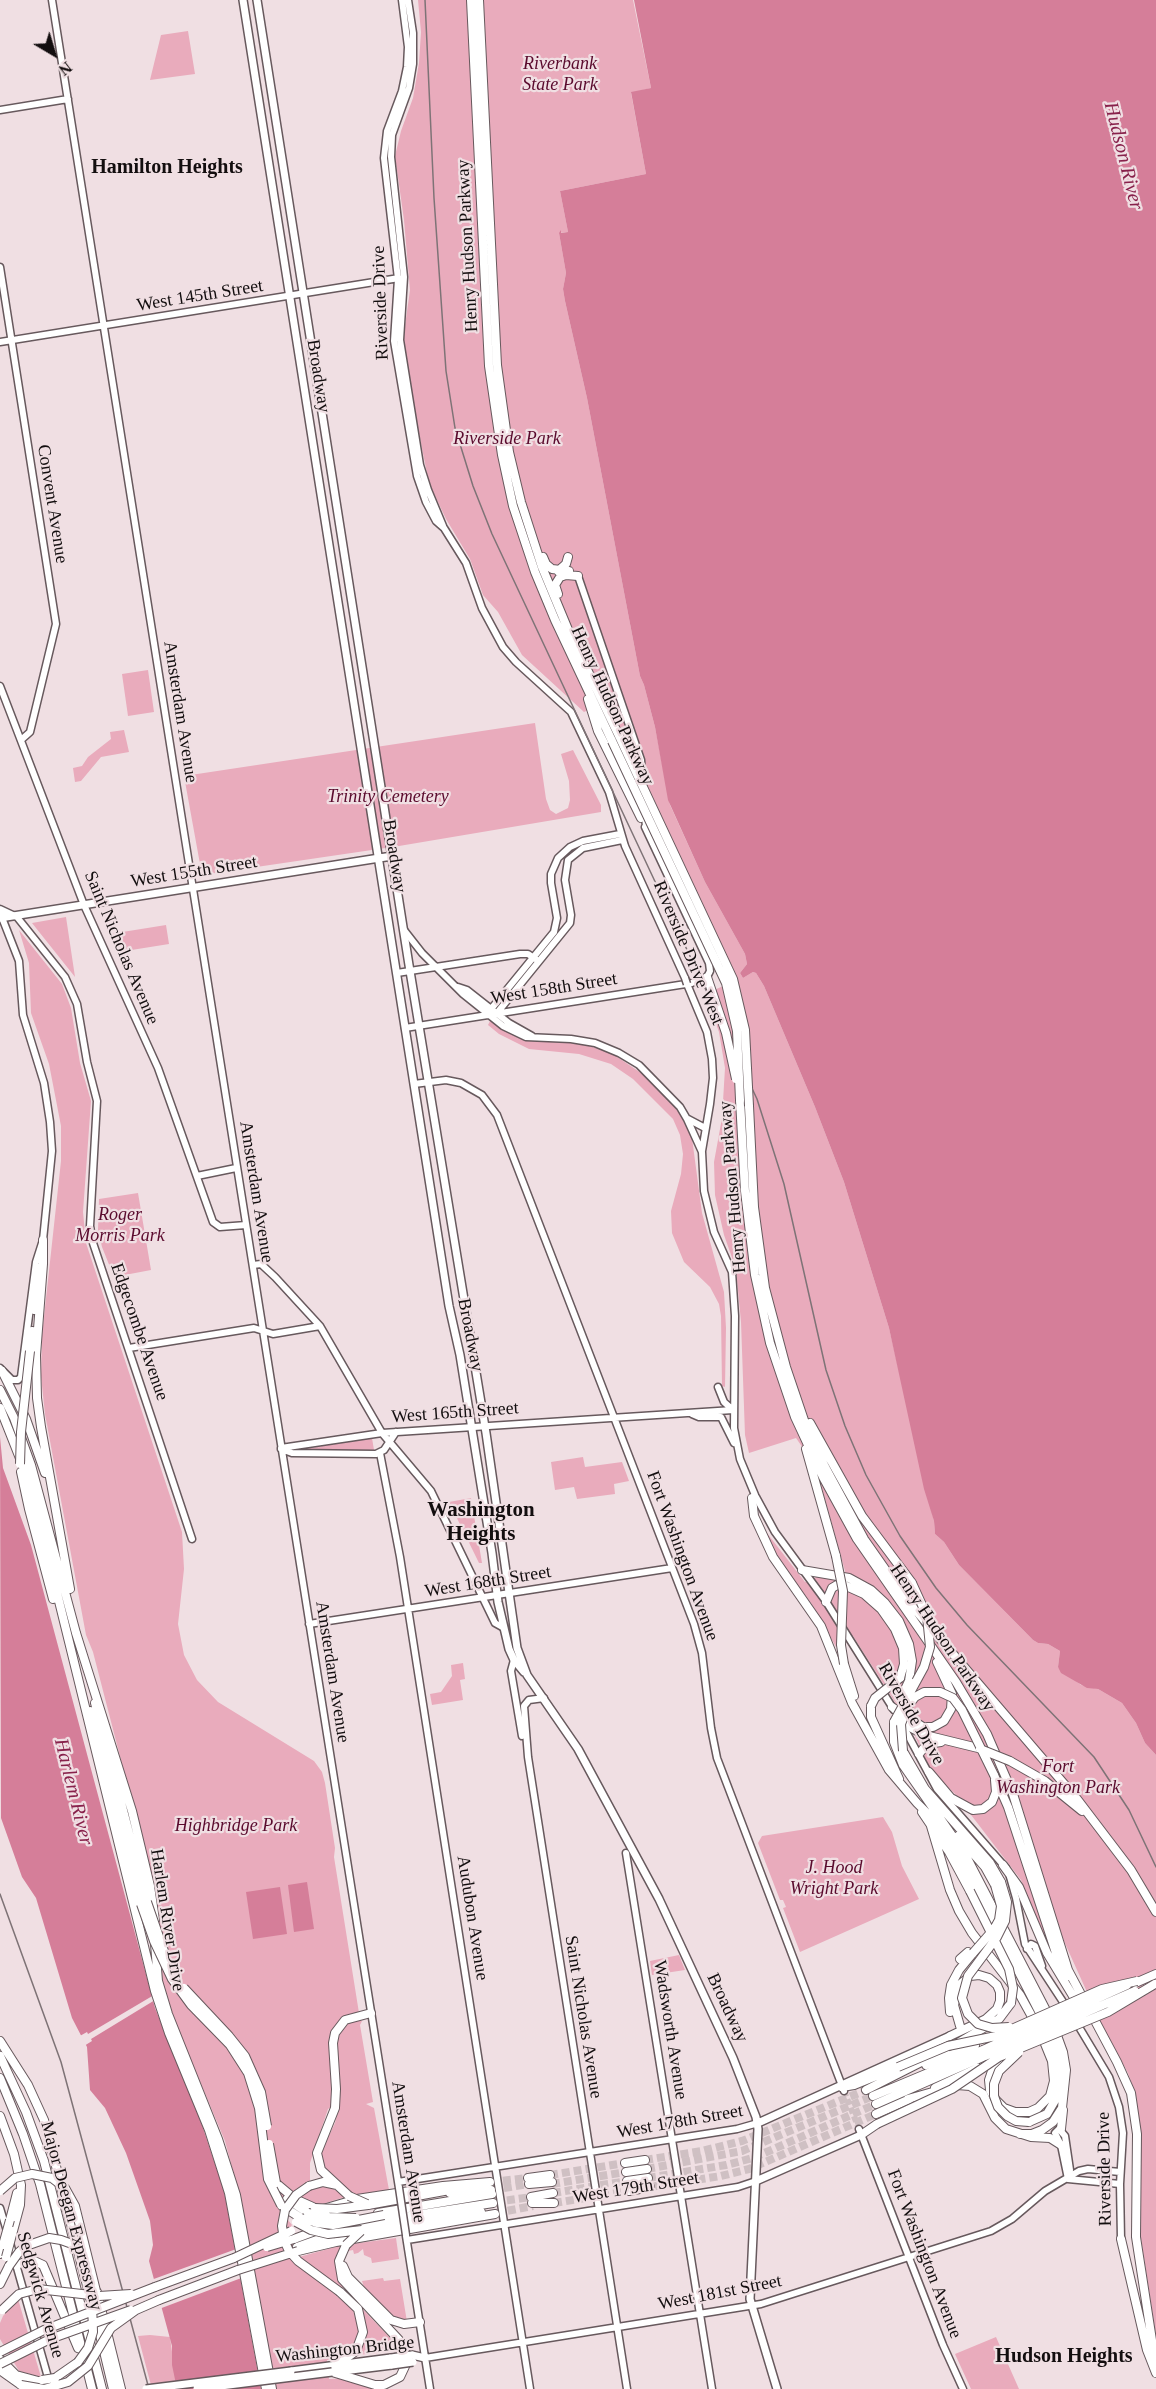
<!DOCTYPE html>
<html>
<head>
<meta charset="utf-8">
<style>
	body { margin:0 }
	#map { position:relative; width:1156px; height:2389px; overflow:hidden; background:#f0dfe3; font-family:Georgia,serif }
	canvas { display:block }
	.north { position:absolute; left:24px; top:24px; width:60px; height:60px; -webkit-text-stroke:4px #f0dfe3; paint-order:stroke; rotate:142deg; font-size:16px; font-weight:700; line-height:24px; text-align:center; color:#130e0f }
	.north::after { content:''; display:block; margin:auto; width:21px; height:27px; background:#130e0f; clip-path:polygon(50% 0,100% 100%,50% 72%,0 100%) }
</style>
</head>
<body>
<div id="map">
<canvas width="1156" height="2389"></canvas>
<div class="north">N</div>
</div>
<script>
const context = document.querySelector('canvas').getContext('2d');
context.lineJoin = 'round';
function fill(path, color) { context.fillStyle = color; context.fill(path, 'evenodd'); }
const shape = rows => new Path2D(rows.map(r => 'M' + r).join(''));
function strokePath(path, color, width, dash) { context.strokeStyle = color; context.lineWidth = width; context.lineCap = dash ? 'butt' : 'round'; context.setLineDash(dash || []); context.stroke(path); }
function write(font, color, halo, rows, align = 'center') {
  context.font = font + ' Georgia,serif'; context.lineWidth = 4.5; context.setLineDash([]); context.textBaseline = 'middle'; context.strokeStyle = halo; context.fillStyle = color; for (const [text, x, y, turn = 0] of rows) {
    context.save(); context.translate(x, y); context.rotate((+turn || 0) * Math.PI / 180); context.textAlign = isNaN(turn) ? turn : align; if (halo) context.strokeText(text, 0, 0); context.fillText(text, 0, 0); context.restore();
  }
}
const green = shape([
	[418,0,633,0,651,88,631,93,646,174,560,191,568,232,559,233,566,273,563,289,565,301,587,398,640,676,644,685,655,727,670,805,705,882,745,954,747,964,740,973,743,978,753,972,756,973,764,986,815,1107,844,1182,889,1328,934,1521,935,1534,944,1542,959,1565,1033,1640,1038,1643,1048,1644,1060,1651,1058,1667,1081,1685,1098,1689,1122,1703,1136,1723,1145,1743,1156,1755,1156,2335,1138,2219,1140,2129,1136,2096,1128,2073,1101,2023,1063,1939,1046,1943,1021,1880,955,1794,932,1772,909,1724,853,1636,836,1647,811,1603,778,1559,763,1528,805,1582,819,1576,846,1580,845,1571,816,1467,796,1438,749,1453,745,1435,741,1322,736,1269,724,1235,715,1195,714,1162,722,1118,725,1068,719,1032,705,994,737,980,608,701,584,712,522,655,498,612,483,595,470,559,446,519,429,483,414,409,403,340,410,290,404,220,395,156,401,131,413,98,419,63,421,32],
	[188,31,195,74,150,80,161,35],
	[148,670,154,712,128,716,122,674],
	[535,723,546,799,550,810,556,814,568,808,570,800,569,781,561,754,573,750,601,805,601,812,399,846,202,875,184,776],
	[124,730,129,752,101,757,81,781,75,782,73,768,82,766,88,757,111,739,110,732],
	[66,917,75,977,32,923],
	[166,925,169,944,119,952,110,934],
	[19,930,62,984,71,1008,80,1063,91,1101,83,1212,86,1243,182,1532,184,1569,178,1624,184,1655,197,1680,218,1702,314,1761,322,1772,325,1783,335,1848,334,1857,359,2013,340,2021,335,2027,331,2038,334,2105,328,2109,310,2163,310,2181,308,2183,331,2187,345,2197,319,2205,292,2193,280,2210,292,2225,289,2229,299,2257,342,2245,338,2256,340,2280,343,2288,337,2296,353,2310,359,2331,356,2341,349,2353,337,2360,327,2360,329,2379,351,2378,373,2389,276,2389,239,2194,225,2141,172,2015,163,1983,160,1966,159,1921,153,1884,93,1652,86,1635,45,1414,41,1376,42,1335,61,1161,61,1126,49,1064,31,1013,29,963],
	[490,1021,515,1035,527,1039,582,1044,610,1052,644,1075,681,1114,692,1138,702,1213,724,1292,726,1328,725,1387,722,1386,721,1316,719,1304,710,1287,684,1262,672,1233,671,1211,681,1174,683,1154,680,1135,673,1119,633,1079,611,1064,579,1054,529,1049,499,1034,488,1025],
	[138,1193,151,1270,114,1277,102,1247,98,1230,99,1199],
	[372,1438,374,1450,308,1451,304,1449],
	[583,1457,585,1467,622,1462,629,1481,614,1484,615,1494,577,1499,574,1487,555,1490,551,1462],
	[471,1498,482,1563,479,1563,449,1502],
	[463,1663,465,1679,460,1680,463,1700,432,1705,430,1694,441,1692,452,1676,451,1665],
	[883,1817,892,1832,902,1866,919,1899,800,1952,783,1908,786,1907,783,1900,780,1900,758,1843,762,1836],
	[679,1955,685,1970,652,1975,650,1961],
	[356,2019,362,2021,360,2025,373,2102,366,2104,374,2108,389,2190,359,2194,352,2194,326,2171,321,2162,321,2152,335,2123,339,2106,339,2085,335,2049,337,2035,348,2021],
	[396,2238,399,2259,372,2263,371,2258,364,2255,363,2249,358,2253,354,2254,353,2250,348,2251,351,2244],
	[383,2278,384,2281,400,2279,407,2322,394,2319,365,2290,362,2281],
	[18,2299,41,2377,19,2371,0,2339,0,2323,3,2316],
	[355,2301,392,2340,400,2351,357,2355,364,2342,366,2326,363,2313],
	[150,2335,170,2337,177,2389,152,2389,138,2336],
	[996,2337,1019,2389,971,2389,955,2354]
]);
const water = shape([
	[634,0,1156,0,1156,1755,1145,1743,1136,1723,1122,1703,1098,1689,1087,1688,1061,1673,1058,1667,1060,1651,1048,1644,1038,1643,1033,1640,959,1565,944,1542,935,1534,934,1521,924,1489,889,1328,844,1182,815,1107,764,986,756,973,753,972,743,978,740,973,747,964,745,954,705,882,668,800,655,727,644,685,640,676,587,398,565,301,563,289,566,273,559,233,561,230,561,233,568,232,560,191,646,174,631,92,651,88],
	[0,1437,3,1468,31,1545,155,2008,202,2125,224,2191,261,2389,177,2389,172,2365,172,2346,149,2261,153,2245,150,2221,126,2153,105,2108,90,2090,87,2047,72,2018,36,1898,22,1877,1,1818],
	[307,1882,314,1929,294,1932,288,1885],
	[280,1887,287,1934,253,1939,246,1892]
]);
const pier = shape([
	[154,1995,155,2000,91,2039,92,2041,84,2046,82,2044,78,2037,87,2032,88,2034],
	[239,2248,244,2277,159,2309,151,2280]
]);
const secondaryTunnel = shape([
	[844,2091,859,2129]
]);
const highwayTunnel = shape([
	[645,2160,702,2151,742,2141,866,2090],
	[647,2169,742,2151,873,2096],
	[550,2175,625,2163],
	[648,2178,726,2165,753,2158,876,2104],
	[491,2182,528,2178],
	[552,2184,626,2172],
	[650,2187,721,2176,749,2169,876,2114],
	[492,2190,529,2184],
	[553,2193,627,2181],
	[495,2202,531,2197],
	[554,2203,629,2191],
	[496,2213,533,2206]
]);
const secondary = shape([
	[52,0,399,2188],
	[402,0,408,47,407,67,402,91,387,131,384,158,398,279,394,341,417,476,426,502,436,521,444,528,466,563,482,608,503,647,516,662,571,712,609,792,625,846,685,978],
	[408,0,413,33,413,64,409,88,392,135,391,157,404,277,400,340,420,465,428,490,443,526],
	[0,110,68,99],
	[0,267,56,624,30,732,21,740],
	[0,342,399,278],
	[578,576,641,760,646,828],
	[0,686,84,905,158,1068,213,1222,220,1227,246,1225],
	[645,827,709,963,710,971,707,977],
	[0,909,17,917,65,977,77,1004,87,1062,97,1101,90,1226,93,1243,192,1539],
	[404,930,422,953,463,994,503,1026,526,1037,571,1039,595,1043,619,1053,639,1065,680,1107,687,1119,702,1152,704,1191,714,1232,732,1272,735,1316,734,1428,740,1459,755,1495],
	[397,973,520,954,528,954,537,960],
	[687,984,707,1032,712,1059,713,1078,710,1104,702,1151],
	[458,987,467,990,509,1023,532,1036],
	[497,1013,570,923,571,915,565,880,568,860,583,848,622,840],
	[487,1014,554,932,557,918,551,883,551,874,558,858,570,847,583,841,620,834],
	[405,1028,692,983],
	[414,1084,446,1080,461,1083,482,1095,497,1115,694,1624,702,1653,711,1728,717,1758,844,2091],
	[688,1119,705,1128],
	[197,1176,236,1168],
	[253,1265,261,1264,275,1277,320,1326,382,1433,431,1491,495,1623,504,1628],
	[129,1348,254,1328,273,1334,320,1326],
	[0,1368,12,1380,18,1380,21,1377,36,1262,43,1240,52,1151,50,1122,44,1083,23,1015,19,961,1,915],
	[718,1387,724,1402,733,1410],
	[692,1414,699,1417,721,1417,734,1443],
	[281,1448,382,1433,733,1410],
	[281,1449,292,1453,376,1454,384,1450,396,1432],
	[380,1453,400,1557,530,2389],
	[756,1497,775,1532,825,1600,894,1710],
	[309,1624,672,1568],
	[514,1660,511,1671,522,1736],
	[544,1698,529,1700,524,1706,528,1757,627,2389],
	[902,1724,937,1789,1006,1868],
	[626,1853,712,2389],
	[1010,1877,1016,1898,1025,1944,1067,2008],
	[1027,1949,1031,1944,1035,1946,1042,1966],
	[1076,2022,1109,2077,1119,2107,1123,2133,1120,2184,1121,2239],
	[859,2129,943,2345,963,2389],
	[1059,2129,1065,2136,1070,2170,1068,2179,1061,2145,1055,2133,1059,2129],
	[1068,2179,1120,2184],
	[398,2182,737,2129,758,2123],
	[0,2208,7,2231],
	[406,2236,430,2389],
	[407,2240,738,2187,756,2181],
	[10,2243,49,2381],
	[425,2358,761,2304,991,2231,1012,2219,1045,2191,1079,2171,1088,2169,1120,2172]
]);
const primary = shape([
	[243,0,449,1306,460,1355,492,1553,498,1602,509,1649,514,1660,524,1672],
	[257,0,409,965,486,1433,517,1648,527,1675,578,1749,659,1899,733,2058,756,2117,758,2129,750,2299,777,2389],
	[0,918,392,856],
	[758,2123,950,2036],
	[756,2181,861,2135],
	[412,2355,425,2358],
	[291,2371,391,2358],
	[335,2372,392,2365]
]);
const highway = shape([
	[471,0,489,366,502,455,513,506,535,572,555,620,612,741],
	[479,0,497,365,509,452,521,502,542,567,569,632,620,738],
	[543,557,546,564,552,569,569,571],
	[558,571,566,564,568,557],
	[558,594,555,585,560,577,566,575,578,576],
	[588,699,598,731,641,818],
	[740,1100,745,1191,755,1275,770,1343,795,1417,823,1477,857,1539,956,1682,987,1734,1013,1794,1068,1970,1117,2062,1131,2093,1137,2134,1136,2237,1156,2366],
	[749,1106,754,1207,765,1288,786,1367,807,1429,825,1467,864,1539,906,1599,1077,1799,1131,1870,1156,1912],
	[43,1240,43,1264,36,1355,37,1398,41,1427,70,1589],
	[34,1310,38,1268],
	[30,1351,32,1331],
	[2,1371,26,1419,45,1473],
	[0,1390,14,1418,31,1465,76,1633,132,1811,150,1886,155,1920],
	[0,1408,23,1466,40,1524,155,1991,169,2033,209,2130,229,2193,266,2389],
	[810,1423,862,1516,912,1583],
	[806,1449,836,1556],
	[21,1472,29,1509,53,1599],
	[752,1498,754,1516,773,1557,821,1626,852,1703,889,1770,917,1803,931,1817,958,1854,1044,2021],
	[802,1570,849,1578,871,1590,885,1603,899,1621,909,1644,912,1661,909,1681],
	[826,1602,832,1588,837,1585,844,1585,864,1594,881,1609,895,1629,903,1648,904,1664,900,1678],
	[844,1664,854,1696],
	[95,1703,147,1902],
	[871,1706,871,1717,899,1779],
	[892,1707,923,1727,933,1727,944,1721,951,1709,952,1694,937,1662],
	[90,1711,108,1773,141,1904],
	[894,1722,894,1742,903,1765,965,1854,1050,2018],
	[902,1723,925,1735,978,1748],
	[903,1751,925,1789,990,1863,1001,1882],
	[919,1754,927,1744,941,1742],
	[1010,1761,1045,1781,1082,1811],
	[929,1772,951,1798,973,1810,983,1809,992,1802,996,1792,995,1780],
	[994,1775,1008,1807,1056,1953,1066,1977],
	[922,1812,949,1852,970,1891],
	[931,1826,950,1890,959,1911,972,1933,1020,1995,1036,2024],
	[958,1836,985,1867,995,1885],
	[1003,1865,1019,1887,1047,1953,1079,2006],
	[155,1944,158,1981,168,2014,218,2139,236,2195,272,2389],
	[960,1959,968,1952],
	[1133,1984,1156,1974],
	[950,2012,949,1998,951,1985,959,1970,973,1953],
	[950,2036,986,2019,997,2009,1000,2001,1000,1992,997,1985,989,1978,979,1975,970,1976,959,1985,954,2005,960,2026],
	[0,2041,28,2085,44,2120,91,2301],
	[958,2043,999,2019,1011,2003],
	[0,2056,26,2112,44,2161,102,2389],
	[1001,2057,993,2068,989,2080,990,2090,995,2099,1004,2108,1015,2112,1029,2112,1038,2108,1050,2096,1054,2081,1052,2061,1041,2034],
	[926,2065,975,2045],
	[0,2078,23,2134,40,2184,92,2389],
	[842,2087,854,2085,898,2067],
	[935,2088,978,2068],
	[866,2090,945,2050],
	[873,2096,983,2050],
	[908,2099,957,2085,970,2086,983,2094,995,2118,1006,2129,1031,2137,1050,2138,1061,2145],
	[876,2104,985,2056],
	[876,2114,910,2099],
	[0,2116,14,2154,21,2185,20,2205,13,2231],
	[1029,2122,1047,2114,1057,2097,1059,2066,1049,2032],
	[1061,2129,1063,2110],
	[1020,2134,1032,2134,1042,2130,1053,2122,1062,2108,1066,2070,1063,2052,1055,2030],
	[861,2135,877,2124],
	[625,2163,645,2160],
	[626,2172,647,2169],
	[528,2178,550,2175],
	[627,2181,648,2178],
	[276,2183,295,2199,315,2208],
	[529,2184,552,2182],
	[309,2186,323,2182,337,2185],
	[629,2191,650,2187],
	[450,2193,491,2190],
	[349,2196,321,2170,317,2153,335,2108,336,2089,333,2043,335,2033,345,2020,371,2013],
	[531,2197,553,2193],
	[287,2199,308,2213],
	[532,2203,554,2203],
	[368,2205,455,2189],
	[282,2206,301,2218],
	[323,2209,357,2199,443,2186,490,2182],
	[378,2213,492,2194],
	[10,2220,17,2193],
	[362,2230,481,2212],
	[294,2239,334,2224],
	[1121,2239,1147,2350,1156,2373],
	[297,2247,365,2223,493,2203],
	[298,2251,336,2242,495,2214],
	[0,2254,3,2245],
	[16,2265,32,2260,43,2265,78,2348],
	[343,2266,348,2277,391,2320,404,2324,420,2322],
	[0,2284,9,2266],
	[155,2287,234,2258],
	[97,2292,121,2389],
	[159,2300,238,2270],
	[96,2318,113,2389],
	[0,2359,16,2375,42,2382],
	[337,2365,356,2351,363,2332,358,2309,340,2292],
	[0,2370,21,2385],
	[332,2372,375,2385,384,2385,400,2377,407,2362,405,2350,399,2340,342,2279,339,2261,346,2245],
	[55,2378,78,2362]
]);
const rail = shape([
	[425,0,434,198,446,371,455,428,473,486,492,534,757,1099,784,1184,826,1370,845,1426,866,1475,900,1536,936,1588,967,1625,1094,1757,1129,1810,1156,1867],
	[0,1894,61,2062,149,2389]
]);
const secondaryBridge = shape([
	[685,978,687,984],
	[695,982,707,977],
	[399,2188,406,2235]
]);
const primaryBridge = shape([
	[391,2358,412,2355],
	[392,2365,413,2362],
	[146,2389,291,2371],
	[197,2389,332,2372]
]);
const highwayBridge = shape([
	[620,738,733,979,745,1030,749,1106],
	[612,741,726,983,737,1031,740,1100],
	[707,977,726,1033,736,1079],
	[20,1464,21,1432,30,1351],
	[836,1556,843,1591,841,1645,844,1664],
	[901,1698,909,1681],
	[871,1706,875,1698,900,1678],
	[894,1722,924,1667,930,1647,927,1616,912,1583],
	[980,1749,1010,1761],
	[903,1751,901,1724,908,1706,915,1697,924,1692,940,1692,953,1698,962,1710,994,1775],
	[1001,1882,1007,1902,1005,1921,997,1937,968,1976,962,1998,968,2014,978,2024,992,2028,1009,2027],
	[970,1891,1009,1969,1013,1988,1011,2003],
	[147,1902,165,1954],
	[141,1904,154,1941,172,1979,191,2005,230,2045,248,2073,259,2108,268,2179,281,2205],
	[973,1953,994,1929,999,1920,1001,1906,995,1885],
	[184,1988,229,2036,245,2056,261,2092,267,2126],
	[983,2050,1127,1985],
	[1019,2052,999,2071,994,2084,994,2096,998,2107,1007,2116,1016,2121,1029,2122],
	[985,2056,1135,1991],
	[898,2067,948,2046,996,2036,1102,1989,1137,1981],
	[877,2124,952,2089,999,2057,1108,2012,1155,1984],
	[269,2144,276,2183],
	[309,2186,296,2195,285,2210,282,2226,284,2240,289,2251,298,2261,340,2292],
	[0,2191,15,2178,32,2174,52,2178,65,2188,75,2206,96,2291],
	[349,2196,367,2204],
	[315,2208,337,2209,368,2205],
	[308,2213,329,2217,356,2218],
	[301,2218,317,2223,333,2225,384,2215],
	[296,2222,311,2230,328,2234,362,2230],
	[3,2245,10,2220],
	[346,2245,361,2231],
	[267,2247,294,2239],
	[6,2257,13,2231],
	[234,2258,291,2231],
	[9,2266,19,2252,26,2246,49,2238,61,2240,72,2244,81,2253,88,2264],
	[238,2270,298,2251],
	[2,2310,19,2294,38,2289,99,2296,131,2294],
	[0,2352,44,2330,155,2287],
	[78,2362,88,2348,93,2332,92,2302],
	[0,2364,50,2339,131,2310],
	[42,2380,55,2378],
	[21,2385,44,2389,68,2382,88,2366,111,2328,136,2310,159,2300]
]);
const parkNames = [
	["Riverbank",560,64],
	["State Park",560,85],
	["Riverside Park",507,439],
	["Trinity Cemetery",388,797],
	["Roger",120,1215],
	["Morris Park",120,1236],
	["Fort",1058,1767],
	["Washington Park",1058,1788],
	["Highbridge Park",236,1826],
	["J. Hood",834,1868],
	["Wright Park",834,1889]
];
const streetNames = [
	["Henry Hudson Parkway",468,246,-93],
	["West 145th Street",200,296,-9],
	["Riverside Drive",381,303,-92],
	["Broadway",318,376,81],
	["Convent Avenue",52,504,81],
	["Henry Hudson Parkway",612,706,65],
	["Amsterdam Avenue",180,712,81],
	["Broadway",394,856,81],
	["West 155th Street",194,872,-9],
	["Saint Nicholas Avenue",121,948,67],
	["Riverside Drive West",688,953,67],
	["West 158th Street",554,989,-9],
	["Henry Hudson Parkway",733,1187,-95],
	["Amsterdam Avenue",256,1192,81],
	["Edgecombe Avenue",139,1332,71],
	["Broadway",470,1335,79],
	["West 165th Street",455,1413,-4],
	["Fort Washington Avenue",682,1556,70],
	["West 168th Street",488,1582,-9],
	["Henry Hudson Parkway",942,1638,56],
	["Amsterdam Avenue",332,1672,81],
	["Riverside Drive",911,1714,60],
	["Audubon Avenue",472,1918,81],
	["Harlem River Drive",167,1920,81],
	["Broadway",727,2008,65],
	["Saint Nicholas Avenue",583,2017,81],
	["Wadsworth Avenue",670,2030,81],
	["West 178th Street",680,2122,-10],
	["Amsterdam Avenue",408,2152,81],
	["Riverside Drive",1105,2169,-91],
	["West 179th Street",636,2188,-9],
	["Major Deegan Expressway",71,2216,75],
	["Fort Washington Avenue",924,2254,69],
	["West 181st Street",720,2293,-11],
	["Sedgwick Avenue",40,2295,74],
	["Washington Bridge",345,2350,-6]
];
const waterNames = [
	["Hudson River",1123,156,76],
	["Harlem River",73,1792,76]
];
const neighbourhoodNames = [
	["Hamilton Heights",167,168],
	["Hudson Heights",1064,2357]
];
const quarterNames = [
	["Washington",481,1511],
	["Heights",481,1535]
];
fill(green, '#e9abbc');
fill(water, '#d57e99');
fill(pier, '#f0dfe3');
strokePath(secondaryTunnel, '#cfc0c3', 6, [6, 3]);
strokePath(highwayTunnel, '#cfc0c3', 8, [8, 4]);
strokePath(secondary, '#67595d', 9);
strokePath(primary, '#67595d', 10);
strokePath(highway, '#67595d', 10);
strokePath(secondary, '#fff', 6);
strokePath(primary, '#fff', 7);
strokePath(highway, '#fff', 8);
strokePath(rail, '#7e7376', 1.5);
strokePath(secondaryBridge, '#67595d', 9, []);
strokePath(primaryBridge, '#67595d', 10, []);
strokePath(highwayBridge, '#67595d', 10, []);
strokePath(secondaryBridge, '#fff', 6);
strokePath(primaryBridge, '#fff', 7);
strokePath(highwayBridge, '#fff', 8);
write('italic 18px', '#5a0a2d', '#f0dfe3', parkNames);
write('18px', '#130e0f', '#f0dfe3', streetNames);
write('italic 20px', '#88214b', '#f0dfe3', waterNames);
write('bold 20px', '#130e0f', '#f0dfe3', neighbourhoodNames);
write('bold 21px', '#130e0f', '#f0dfe3', quarterNames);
</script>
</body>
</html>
